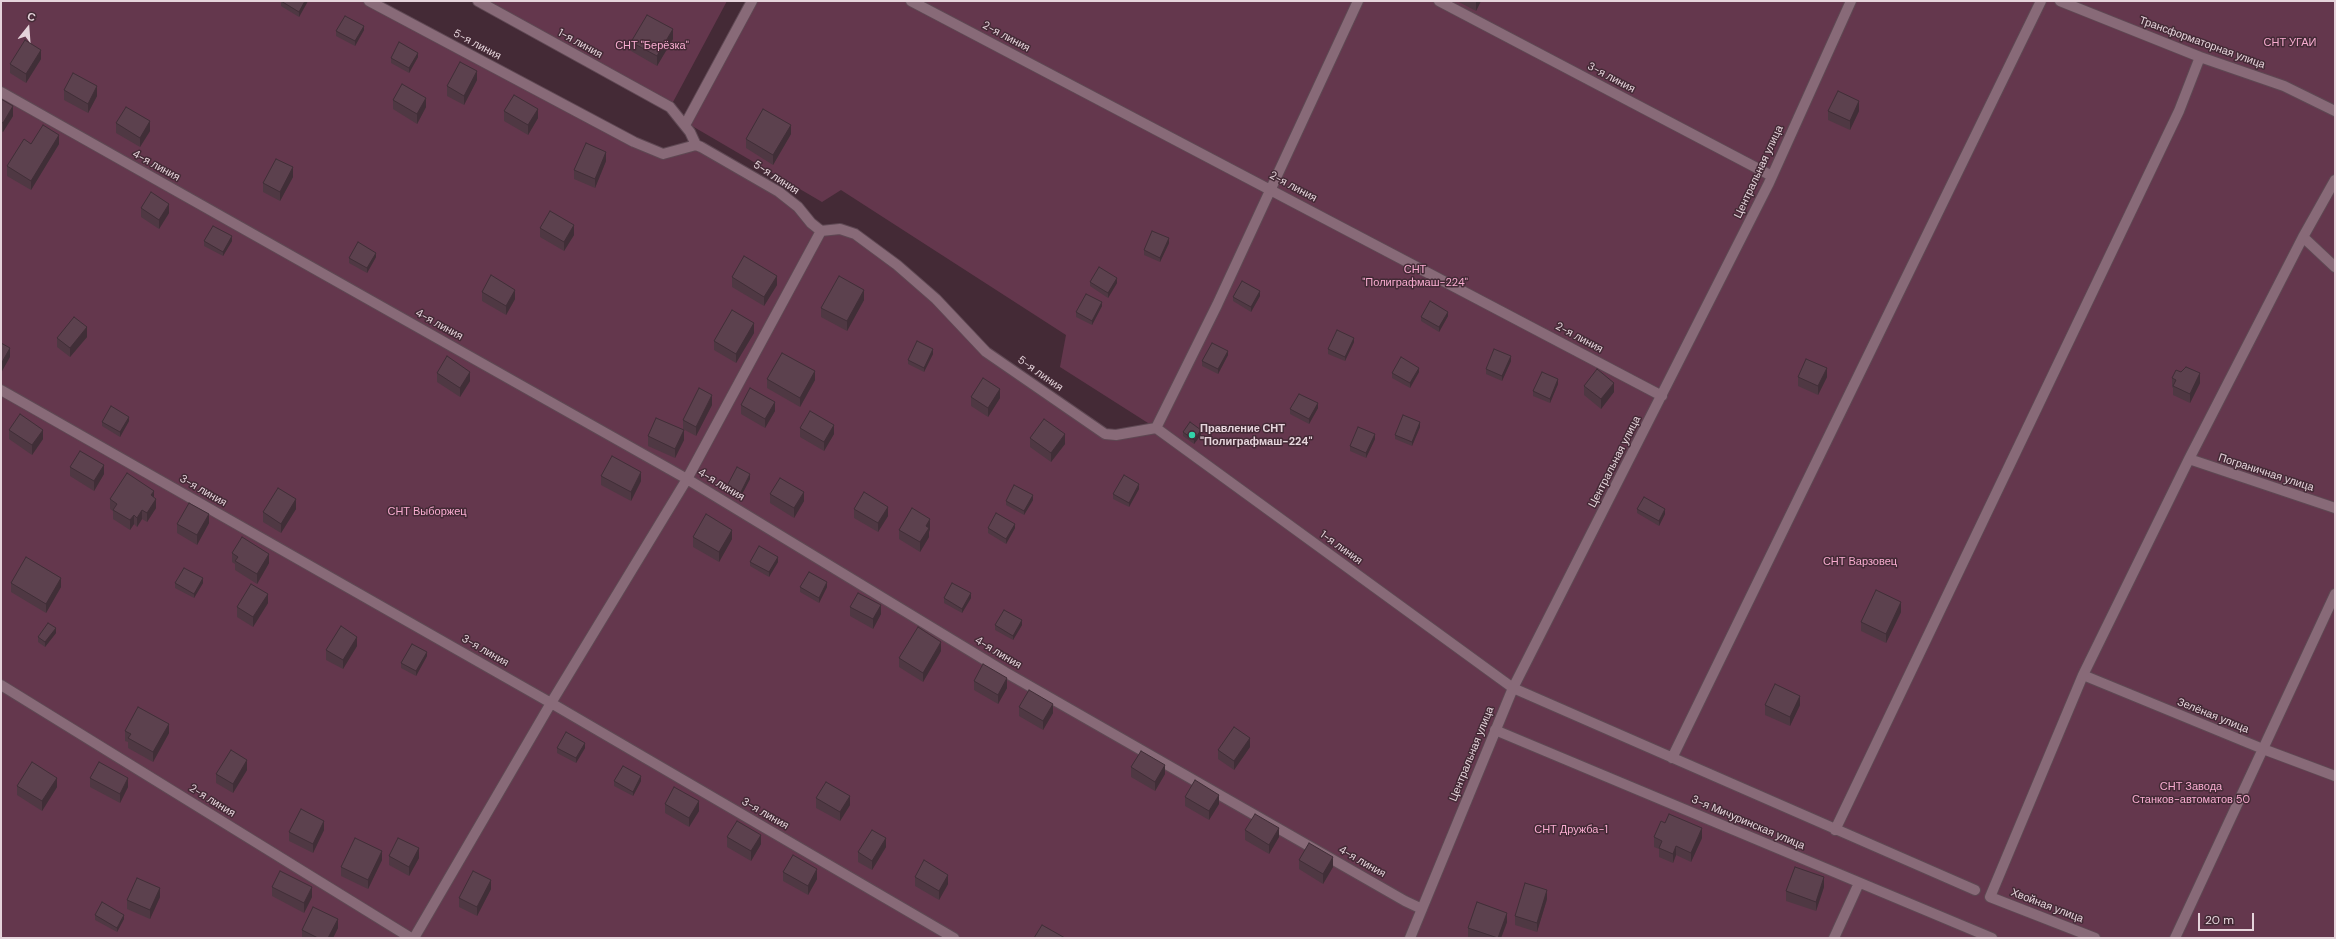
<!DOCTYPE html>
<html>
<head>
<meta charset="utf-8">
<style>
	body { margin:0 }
	#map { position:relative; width:2336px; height:939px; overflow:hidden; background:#442a36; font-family:"DM Sans",sans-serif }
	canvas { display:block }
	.frame { position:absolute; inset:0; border:2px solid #e5d4db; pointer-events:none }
	.north { position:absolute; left:8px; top:8px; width:40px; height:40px; -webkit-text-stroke:3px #442a36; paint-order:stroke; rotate:17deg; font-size:11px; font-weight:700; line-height:16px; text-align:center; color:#e5d4db }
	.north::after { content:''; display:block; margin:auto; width:14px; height:18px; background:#e5d4db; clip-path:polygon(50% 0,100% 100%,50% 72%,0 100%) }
	.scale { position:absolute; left:2198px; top:913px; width:56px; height:18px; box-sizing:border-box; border:2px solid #e5d4db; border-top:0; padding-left:5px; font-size:12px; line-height:14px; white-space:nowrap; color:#e5d4db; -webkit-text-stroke:3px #442a36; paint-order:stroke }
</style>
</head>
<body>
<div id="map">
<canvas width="2336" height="939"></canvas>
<div class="frame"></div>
<div class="north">С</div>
<div class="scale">20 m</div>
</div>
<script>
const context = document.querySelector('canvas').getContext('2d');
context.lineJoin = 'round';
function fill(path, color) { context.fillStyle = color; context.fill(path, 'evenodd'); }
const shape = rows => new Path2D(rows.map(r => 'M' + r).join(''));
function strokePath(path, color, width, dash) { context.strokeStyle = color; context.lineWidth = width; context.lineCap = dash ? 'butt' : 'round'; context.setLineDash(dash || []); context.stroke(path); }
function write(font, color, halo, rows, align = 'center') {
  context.font = font + ' "DM Sans",sans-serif'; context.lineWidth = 3; context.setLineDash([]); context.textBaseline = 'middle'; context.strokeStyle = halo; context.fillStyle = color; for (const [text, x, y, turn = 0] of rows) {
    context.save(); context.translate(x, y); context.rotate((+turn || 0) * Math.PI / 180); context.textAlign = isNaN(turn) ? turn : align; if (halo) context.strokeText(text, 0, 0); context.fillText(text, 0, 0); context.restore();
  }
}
const green = shape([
	[1,1,370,1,663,153,701,147,765,184,811,223,855,234,986,345,1105,434,1159,430,1060,367,1066,335,841,190,822,202,687,123,752,1,2335,1,2335,938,1,938],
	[477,1,727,1,673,102,663,103]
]);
const minor = shape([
	[369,1,634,142,663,154,696,145,701,147,779,192,798,207,811,223,821,231,840,229,855,234,897,265,936,299,986,352,1105,434,1116,435,1156,428],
	[478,1,670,107,690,132,696,145],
	[911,1,1662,396],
	[1439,1,1772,176],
	[2060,1,2200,57,2284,86,2335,111],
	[1,92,687,479,1005,672,1405,901,1422,909],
	[685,125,752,1],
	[2303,237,2335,267],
	[1,390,551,703,954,938],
	[1156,428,1513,688,1975,890],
	[1156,428,1217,305,1358,1],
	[2189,459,2335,508],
	[2083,675,2263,749,2335,776],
	[1,685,411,938],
	[1495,730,1992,938],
	[1672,758,2041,1],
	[1835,830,2179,111,2200,57],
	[414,938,551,703,687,479,821,231],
	[1410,938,1513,688,1769,183,1851,1],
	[1834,938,1859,883],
	[2095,938,1990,897,2083,675,2189,459,2303,237,2335,180],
	[2175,938,2335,594]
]);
const wall = shape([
	[281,1,308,1,299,17,281,6],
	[1457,1,1481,1,1476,11],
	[364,30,355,46,336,36,336,31],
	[673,39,657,66,631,51,631,42],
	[418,57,409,73,391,63,391,58],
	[41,59,26,83,10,73,10,64],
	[477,80,464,105,447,96,447,86],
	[64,90,97,96,88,113,64,100],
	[1,99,13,116,3,132,1,131],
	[393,100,426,107,417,124,393,109],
	[504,111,538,118,528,135,504,121],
	[1828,111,1859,111,1850,130,1828,120],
	[116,123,150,131,140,147,116,133],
	[791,134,773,165,746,148,746,139],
	[31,144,59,144,31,190,7,176,7,166],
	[606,161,595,188,574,179,574,170],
	[293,177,280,201,263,192,263,183],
	[141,208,169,213,159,229,141,217],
	[540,228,574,235,564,251,540,237],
	[204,241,232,241,223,256,204,246],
	[1169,243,1160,262,1144,255,1144,250],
	[376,257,367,273,349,263,349,258],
	[732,277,777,285,764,306,732,287],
	[1090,282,1117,283,1108,298,1090,286],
	[482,292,515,299,506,315,482,301],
	[1260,296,1251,312,1233,301,1233,297],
	[864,300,847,331,821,317,821,308],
	[1102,306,1092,325,1076,317,1076,312],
	[1448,316,1439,332,1421,321,1421,317],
	[754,333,736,363,714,350,714,341],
	[87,337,70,357,57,347,57,338],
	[1354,342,1345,361,1328,354,1328,349],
	[933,354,924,372,908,364,908,360],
	[1228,355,1218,374,1202,366,1202,361],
	[1511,361,1502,381,1486,374,1486,369],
	[1419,372,1410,388,1392,378,1392,373],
	[437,373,470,381,460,397,437,382],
	[1798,377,1827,377,1818,395,1798,386],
	[2172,378,2200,383,2190,403,2173,395,2173,388,2172,387],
	[767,379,815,380,800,407,767,388],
	[1558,384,1550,403,1533,396,1533,391],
	[1584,386,1614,392,1601,409,1584,395],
	[971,397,1000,398,988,417,971,406],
	[712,405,696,436,683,429,683,420],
	[741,405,775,411,765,428,741,414],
	[1318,408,1309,424,1290,414,1290,409],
	[129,421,120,437,102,426,102,422],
	[1420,427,1412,446,1395,439,1395,435],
	[800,428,834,434,824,451,800,437],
	[9,430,43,439,32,455,9,439],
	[1183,432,1201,435,1194,444,1183,436],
	[648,436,684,440,675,458,648,446],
	[1030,438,1065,444,1051,462,1030,447],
	[1375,439,1366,458,1350,451,1350,446],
	[70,467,104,474,94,491,70,476],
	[601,476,641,481,631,501,601,485],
	[750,479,740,498,727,491,727,486],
	[1139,489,1129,507,1113,499,1113,494],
	[770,494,804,501,794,518,770,503],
	[154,497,156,508,147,522,142,519,137,527,134,524,130,530,113,519,113,511,110,509,110,499],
	[1033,500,1024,515,1006,505,1006,501],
	[296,509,281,533,263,522,263,512],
	[854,509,888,516,878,532,854,518],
	[1637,509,1665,514,1659,526,1637,513],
	[209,523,197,545,177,533,177,524],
	[988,528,1015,528,1006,544,988,533],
	[930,529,929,532,929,537,920,552,899,539,899,530],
	[693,537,732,539,719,562,693,547],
	[232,553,269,563,257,584,235,570,235,564,232,562],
	[750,562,778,562,769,577,750,566],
	[11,583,61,587,46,613,11,592],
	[175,583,203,583,194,598,175,588],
	[800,587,827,587,819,603,800,592],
	[944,598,971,598,962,613,944,603],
	[268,603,253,627,237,617,237,607],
	[850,607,881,614,873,629,850,616],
	[1901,612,1886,643,1861,631,1861,622],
	[995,625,1022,625,1013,640,995,630],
	[56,633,45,647,38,642,38,637],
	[357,646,343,669,326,660,326,650],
	[941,651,923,682,899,667,899,658],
	[427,656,416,676,401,668,401,663],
	[974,681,1007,688,998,704,974,690],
	[1765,705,1800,705,1790,726,1765,715],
	[1019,707,1053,713,1043,730,1019,716],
	[125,731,169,733,153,762,128,748,128,742,125,741],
	[1250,747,1234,770,1218,759,1218,750],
	[557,748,585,748,576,763,557,753],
	[1131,767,1165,774,1155,791,1131,777],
	[247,770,233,793,216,783,216,774],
	[90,778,128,787,120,803,90,787],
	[614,781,641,781,633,796,614,786],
	[17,786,57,787,42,811,17,795],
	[1185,797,1219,804,1209,820,1185,806],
	[816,798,850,805,840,821,816,808],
	[665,804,699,811,689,827,665,813],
	[1665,823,1702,838,1691,862,1676,855,1673,863,1659,857,1659,849,1654,847,1654,837],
	[324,830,313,853,289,841,289,832],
	[1245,830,1279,837,1269,854,1245,840],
	[727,837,761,844,751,861,727,847],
	[886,847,872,870,858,862,858,852],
	[389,856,419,858,409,876,389,865],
	[382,860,368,889,341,876,341,867],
	[1299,860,1333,867,1323,884,1299,869],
	[783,872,817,879,808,895,783,881],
	[915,877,948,884,939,900,915,886],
	[272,887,312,897,304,913,272,896],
	[1824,887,1816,911,1786,901,1786,891],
	[491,889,477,916,459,907,459,898],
	[160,897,150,919,127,909,127,900],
	[1547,899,1537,932,1515,925,1515,916],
	[95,915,124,919,117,932,95,920],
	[1507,922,1501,938,1471,938,1468,937,1468,928],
	[338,928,333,938,302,938,302,930]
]);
const shadedWall = shape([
	[305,1,308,1,299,17,299,12],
	[1477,1,1481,1,1476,11,1476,2],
	[364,26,364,30,355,46,355,41],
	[673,29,673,39,657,66,657,56],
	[41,50,41,59,26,83,26,74],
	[418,53,418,57,409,73,409,68],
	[477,71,477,80,464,105,464,96],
	[97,86,97,96,88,113,88,104],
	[426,98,426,107,417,124,417,114],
	[1859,101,1859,111,1850,130,1850,121],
	[13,106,13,116,3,132,3,123],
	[538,109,538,118,528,135,528,125],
	[150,121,150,131,140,147,140,138],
	[791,125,791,134,773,165,773,155],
	[59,135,59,144,31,190,31,181],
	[606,152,606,161,595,188,595,179],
	[293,167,293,177,280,201,280,192],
	[169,204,169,213,159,229,159,220],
	[574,225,574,235,564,251,564,242],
	[232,236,232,241,223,256,223,252],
	[1169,238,1169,243,1160,262,1160,258],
	[376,253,376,257,367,273,367,268],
	[777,276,777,285,764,306,764,297],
	[1117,278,1117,283,1108,298,1108,293],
	[515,290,515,299,506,315,506,306],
	[864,290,864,300,847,331,847,321],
	[1260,291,1260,296,1251,312,1251,307],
	[1102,302,1102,306,1092,325,1092,321],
	[1448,312,1448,316,1439,332,1439,327],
	[754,323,754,333,736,363,736,354],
	[87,327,87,337,70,357,70,348],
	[1354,338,1354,342,1345,361,1345,357],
	[10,348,10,357,1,373,1,364],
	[933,349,933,354,924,372,924,368],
	[1228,351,1228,355,1218,374,1218,369],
	[1511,356,1511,361,1502,381,1502,376],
	[1419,368,1419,372,1410,388,1410,383],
	[1827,368,1827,377,1818,395,1818,386],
	[815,371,815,380,800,407,800,398],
	[470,372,470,381,460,397,460,388],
	[2200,373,2200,383,2190,403,2190,394],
	[1558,379,1558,384,1550,403,1550,399],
	[1614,383,1614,392,1601,409,1601,399],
	[1000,389,1000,398,988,417,988,408],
	[712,395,712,405,696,436,696,427],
	[775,402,775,411,765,428,765,419],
	[1318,403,1318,408,1309,424,1309,419],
	[129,417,129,421,120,437,120,432],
	[1420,422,1420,427,1412,446,1412,442],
	[834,425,834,434,824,451,824,442],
	[43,430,43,439,32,455,32,445],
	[684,430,684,440,675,458,675,449],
	[1201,430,1201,435,1194,444,1194,440],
	[1065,434,1065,444,1051,462,1051,453],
	[1375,434,1375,439,1366,458,1366,453],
	[104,465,104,474,94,491,94,481],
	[641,472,641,481,631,501,631,492],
	[750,474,750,479,740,498,740,494],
	[1139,484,1139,489,1129,507,1129,503],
	[154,491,154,500,151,495],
	[804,492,804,501,794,518,794,508],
	[1033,495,1033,500,1024,515,1024,511],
	[156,499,156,508,147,522,147,513],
	[296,499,296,509,281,533,281,524],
	[888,507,888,516,878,532,878,523],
	[1665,509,1665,514,1659,526,1659,521],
	[142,510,142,519,137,527,137,518],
	[209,514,209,523,197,545,197,535],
	[134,515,134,524,130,530,130,520],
	[930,519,930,529,929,532,929,537,920,552,920,542,926,526],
	[1015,524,1015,528,1006,544,1006,539],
	[732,530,732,539,719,562,719,552],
	[269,554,269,563,257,584,257,574],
	[778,557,778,562,769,577,769,572],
	[61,578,61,587,46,613,46,604],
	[203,578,203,583,194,598,194,594],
	[827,582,827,587,819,603,819,598],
	[971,593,971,598,962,613,962,609],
	[268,594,268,603,253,627,253,617],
	[1901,602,1901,612,1886,643,1886,634],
	[881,605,881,614,873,629,873,619],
	[1022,620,1022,625,1013,640,1013,636],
	[56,628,56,633,45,647,45,642],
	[357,637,357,646,343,669,343,660],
	[941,642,941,651,923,682,923,673],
	[427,652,427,656,416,676,416,671],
	[1007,678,1007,688,998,704,998,695],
	[1800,696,1800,705,1790,726,1790,717],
	[1053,704,1053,713,1043,730,1043,721],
	[169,724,169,733,153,762,153,752],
	[1250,738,1250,747,1234,770,1234,761],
	[585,743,585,748,576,763,576,758],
	[247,760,247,770,233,793,233,784],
	[1165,765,1165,774,1155,791,1155,782],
	[641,776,641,781,633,796,633,792],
	[57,778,57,787,42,811,42,801],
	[128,778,128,787,120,803,120,794],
	[1219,795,1219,804,1209,820,1209,811],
	[850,796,850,805,840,821,840,812],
	[699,801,699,811,689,827,689,818],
	[324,821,324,830,313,853,313,844],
	[1279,828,1279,837,1269,854,1269,845],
	[1702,828,1702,838,1691,862,1691,853],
	[761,835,761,844,751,861,751,851],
	[886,838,886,847,872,870,872,861],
	[1676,846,1676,855,1673,863,1673,854],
	[419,848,419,858,409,876,409,867],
	[382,851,382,860,368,889,368,880],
	[1333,857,1333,867,1323,884,1323,874],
	[817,869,817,879,808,895,808,886],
	[948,875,948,884,939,900,939,891],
	[1824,877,1824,887,1816,911,1816,902],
	[491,880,491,889,477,916,477,907],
	[312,887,312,897,304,913,304,903],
	[160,888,160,897,150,919,150,910],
	[1547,890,1547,899,1537,932,1537,923],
	[1507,913,1507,922,1501,938,1498,938],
	[124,915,124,919,117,932,117,928],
	[338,919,338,928,333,938,328,938]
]);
const building = shape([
	[281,1,305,1,299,12,281,1],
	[647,15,673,29,657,56,631,42,647,15],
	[345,16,364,26,355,41,336,31,345,16],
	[25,40,41,50,26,74,10,64,25,40],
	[399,42,418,53,409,68,391,58,399,42],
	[460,62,477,71,464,96,447,86,460,62],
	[73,73,97,86,88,104,64,90,73,73],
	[402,84,426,98,417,114,393,100,402,84],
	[1838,91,1859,101,1850,121,1828,111,1838,91],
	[514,95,538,109,528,125,504,111,514,95],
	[1,99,13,106,3,123,1,122,1,99],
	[126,107,150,121,140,138,116,123,126,107],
	[763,109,791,125,773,155,746,139,763,109],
	[43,125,59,135,31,181,7,166,24,139,31,144,43,125],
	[586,143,606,152,595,179,574,170,586,143],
	[276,159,293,167,280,192,263,183,276,159],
	[151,192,169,204,159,220,141,208,151,192],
	[550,211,574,225,564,242,540,228,550,211],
	[213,226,232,236,223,252,204,241,213,226],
	[1152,231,1169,238,1160,258,1144,250,1152,231],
	[358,242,376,253,367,268,349,258,358,242],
	[744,256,777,276,764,297,732,277,744,256],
	[1099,267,1117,278,1108,293,1090,282,1099,267],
	[491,275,515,290,506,306,482,292,491,275],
	[839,276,864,290,847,321,821,308,839,276],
	[1242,281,1260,291,1251,307,1233,297,1242,281],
	[1086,294,1102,302,1092,321,1076,312,1086,294],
	[1430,301,1448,312,1439,327,1421,317,1430,301],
	[732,310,754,323,736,354,714,341,732,310],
	[74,317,87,327,70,348,57,338,74,317],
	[1337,330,1354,338,1345,357,1328,349,1337,330],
	[917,341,933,349,924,368,908,360,917,341],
	[1,343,10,348,1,364,1,343],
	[1212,343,1228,351,1218,369,1202,361,1212,343],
	[1494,349,1511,356,1502,376,1486,369,1494,349],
	[782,353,815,371,800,398,767,379,782,353],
	[447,356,470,372,460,388,437,373,447,356],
	[1401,357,1419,368,1410,383,1392,373,1401,357],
	[1806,359,1827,368,1818,386,1798,377,1806,359],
	[2186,367,2200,373,2190,394,2173,386,2176,380,2172,378,2176,370,2181,372,2186,367],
	[1597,369,1614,383,1601,399,1584,386,1597,369],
	[1542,372,1558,379,1550,399,1533,391,1542,372],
	[983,378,1000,389,988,408,971,397,983,378],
	[699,388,712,395,696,427,683,420,699,388],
	[750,388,775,402,765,419,741,405,750,388],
	[1299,394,1318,403,1309,419,1290,409,1299,394],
	[111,406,129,417,120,432,102,422,111,406],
	[810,411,834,425,824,442,800,428,810,411],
	[20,414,43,430,32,445,9,430,20,414],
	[1403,415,1420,422,1412,442,1395,435,1403,415],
	[656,418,684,430,675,449,648,436,656,418],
	[1044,419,1065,434,1051,453,1030,438,1044,419],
	[1190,422,1201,430,1194,440,1183,432,1190,422],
	[1358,427,1375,434,1366,453,1350,446,1358,427],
	[80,451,104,465,94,481,70,467,80,451],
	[612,456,641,472,631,492,601,476,612,456],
	[737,467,750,474,740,494,727,486,737,467],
	[127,473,154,491,151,495,156,499,147,513,142,510,137,518,134,515,130,520,113,510,117,504,110,499,127,473],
	[1124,475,1139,484,1129,503,1113,494,1124,475],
	[780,478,804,492,794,508,770,494,780,478],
	[1014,485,1033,495,1024,511,1006,501,1014,485],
	[278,488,296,499,281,524,263,512,278,488],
	[864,492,888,507,878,523,854,509,864,492],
	[1644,497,1665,509,1659,521,1637,509,1644,497],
	[189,503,209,514,197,535,177,524,189,503],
	[912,508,930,519,926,526,929,528,920,542,899,530,912,508],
	[996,513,1015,524,1006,539,988,528,996,513],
	[706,514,732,530,719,552,693,537,706,514],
	[242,537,269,554,257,574,235,561,238,557,232,553,242,537],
	[759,546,778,557,769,572,750,562,759,546],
	[26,557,61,578,46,604,11,583,26,557],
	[184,568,203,578,194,594,175,583,184,568],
	[809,572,827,582,819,598,800,587,809,572],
	[952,583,971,593,962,609,944,598,952,583],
	[251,584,268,594,253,617,237,607,251,584],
	[1876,590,1901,602,1886,634,1861,622,1876,590],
	[858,593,881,605,873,619,850,607,858,593],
	[1004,610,1022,620,1013,636,995,625,1004,610],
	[48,623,56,628,45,642,38,637,48,623],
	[341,626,357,637,343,660,326,650,341,626],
	[918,627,941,642,923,673,899,658,918,627],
	[412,644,427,652,416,671,401,663,412,644],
	[983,664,1007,678,998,695,974,681,983,664],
	[1775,684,1800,696,1790,717,1765,705,1775,684],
	[1029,690,1053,704,1043,721,1019,707,1029,690],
	[138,707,169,724,153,752,128,738,131,734,125,731,138,707],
	[1234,727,1250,738,1234,761,1218,750,1234,727],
	[566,732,585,743,576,758,557,748,566,732],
	[231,750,247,760,233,784,216,774,231,750],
	[1141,751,1165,765,1155,782,1131,767,1141,751],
	[32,762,57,778,42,801,17,786,32,762],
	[99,762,128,778,120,794,90,778,99,762],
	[623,766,641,776,633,792,614,781,623,766],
	[1195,780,1219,795,1209,811,1185,797,1195,780],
	[826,782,850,796,840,812,816,798,826,782],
	[674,787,699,801,689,818,665,804,674,787],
	[301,809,324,821,313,844,289,832,301,809],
	[1255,814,1279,828,1269,845,1245,830,1255,814],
	[1669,814,1702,828,1691,853,1676,846,1673,854,1659,848,1662,841,1654,837,1661,821,1665,823,1669,814],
	[737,821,761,835,751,851,727,837,737,821],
	[872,830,886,838,872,861,858,852,872,830],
	[355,838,382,851,368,880,341,867,355,838],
	[398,838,419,848,409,867,389,856,398,838],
	[1309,843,1333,857,1323,874,1299,860,1309,843],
	[793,855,817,869,808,886,783,872,793,855],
	[924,860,948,875,939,891,915,877,924,860],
	[1795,867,1824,877,1816,902,1786,891,1795,867],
	[280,871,312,887,304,903,272,887,280,871],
	[473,871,491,880,477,907,459,898,473,871],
	[137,878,160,888,150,910,127,900,137,878],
	[1525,883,1547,890,1537,923,1515,916,1525,883],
	[102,902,124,915,117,928,95,915,102,902],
	[1477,902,1507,913,1498,938,1468,928,1477,902],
	[313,907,338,919,328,938,318,938,302,930,313,907],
	[1042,925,1065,938,1034,938,1042,925]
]);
const markers = [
	[1192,435,4,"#32d4a9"]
];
const streetNames = [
	["2-я линия",1006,37,28],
	["Трансформаторная улица",2202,43,20],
	["1-я линия",580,44,29],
	["5-я линия",477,45,28],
	["3-я линия",1611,78,28],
	["4-я линия",156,166,29],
	["Центральная улица",1759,172,-65],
	["5-я линия",776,178,33],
	["2-я линия",1293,187,28],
	["4-я линия",439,325,29],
	["2-я линия",1579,338,28],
	["5-я линия",1040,374,35],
	["Центральная улица",1615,462,-63],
	["Пограничная улица",2266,473,18],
	["4-я линия",721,485,31],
	["3-я линия",203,491,30],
	["1-я линия",1341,548,36],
	["3-я линия",485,651,30],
	["4-я линия",998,653,31],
	["Зелёная улица",2213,716,22],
	["Центральная улица",1472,754,-68],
	["2-я линия",212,801,32],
	["3-я линия",765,814,30],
	["3-я Мичуринская улица",1748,823,23],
	["4-я линия",1362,862,30],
	["Хвойная улица",2047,906,21]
];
const parkNames = [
	["СНТ УГАИ",2290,43],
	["СНТ \"Берёзка\"",652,46],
	["СНТ",1415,270],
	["\"Полиграфмаш-224\"",1415,283],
	["СНТ Выборжец",427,512],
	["СНТ Варзовец",1860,562],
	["СНТ Завода",2191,787],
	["Станков-автоматов 50",2191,800],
	["СНТ Дружба-1",1571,830]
];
const poiNames = [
	["Правление СНТ",1200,429],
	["\"Полиграфмаш-224\"",1200,442]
];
fill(green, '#64374d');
strokePath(minor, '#5e4853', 12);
strokePath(minor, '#886a78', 10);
fill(wall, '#4f3843');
fill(shadedWall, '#402e37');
fill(building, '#5c414e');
strokePath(building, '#402e37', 1);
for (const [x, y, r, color] of markers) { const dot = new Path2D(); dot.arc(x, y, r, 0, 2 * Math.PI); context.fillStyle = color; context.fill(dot); strokePath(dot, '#442a36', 1.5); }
write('11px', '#e5d4db', '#442a36', streetNames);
write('11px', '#f8acd0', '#442a36', parkNames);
write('bold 11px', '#e5d4db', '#442a36', poiNames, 'left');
</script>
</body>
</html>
